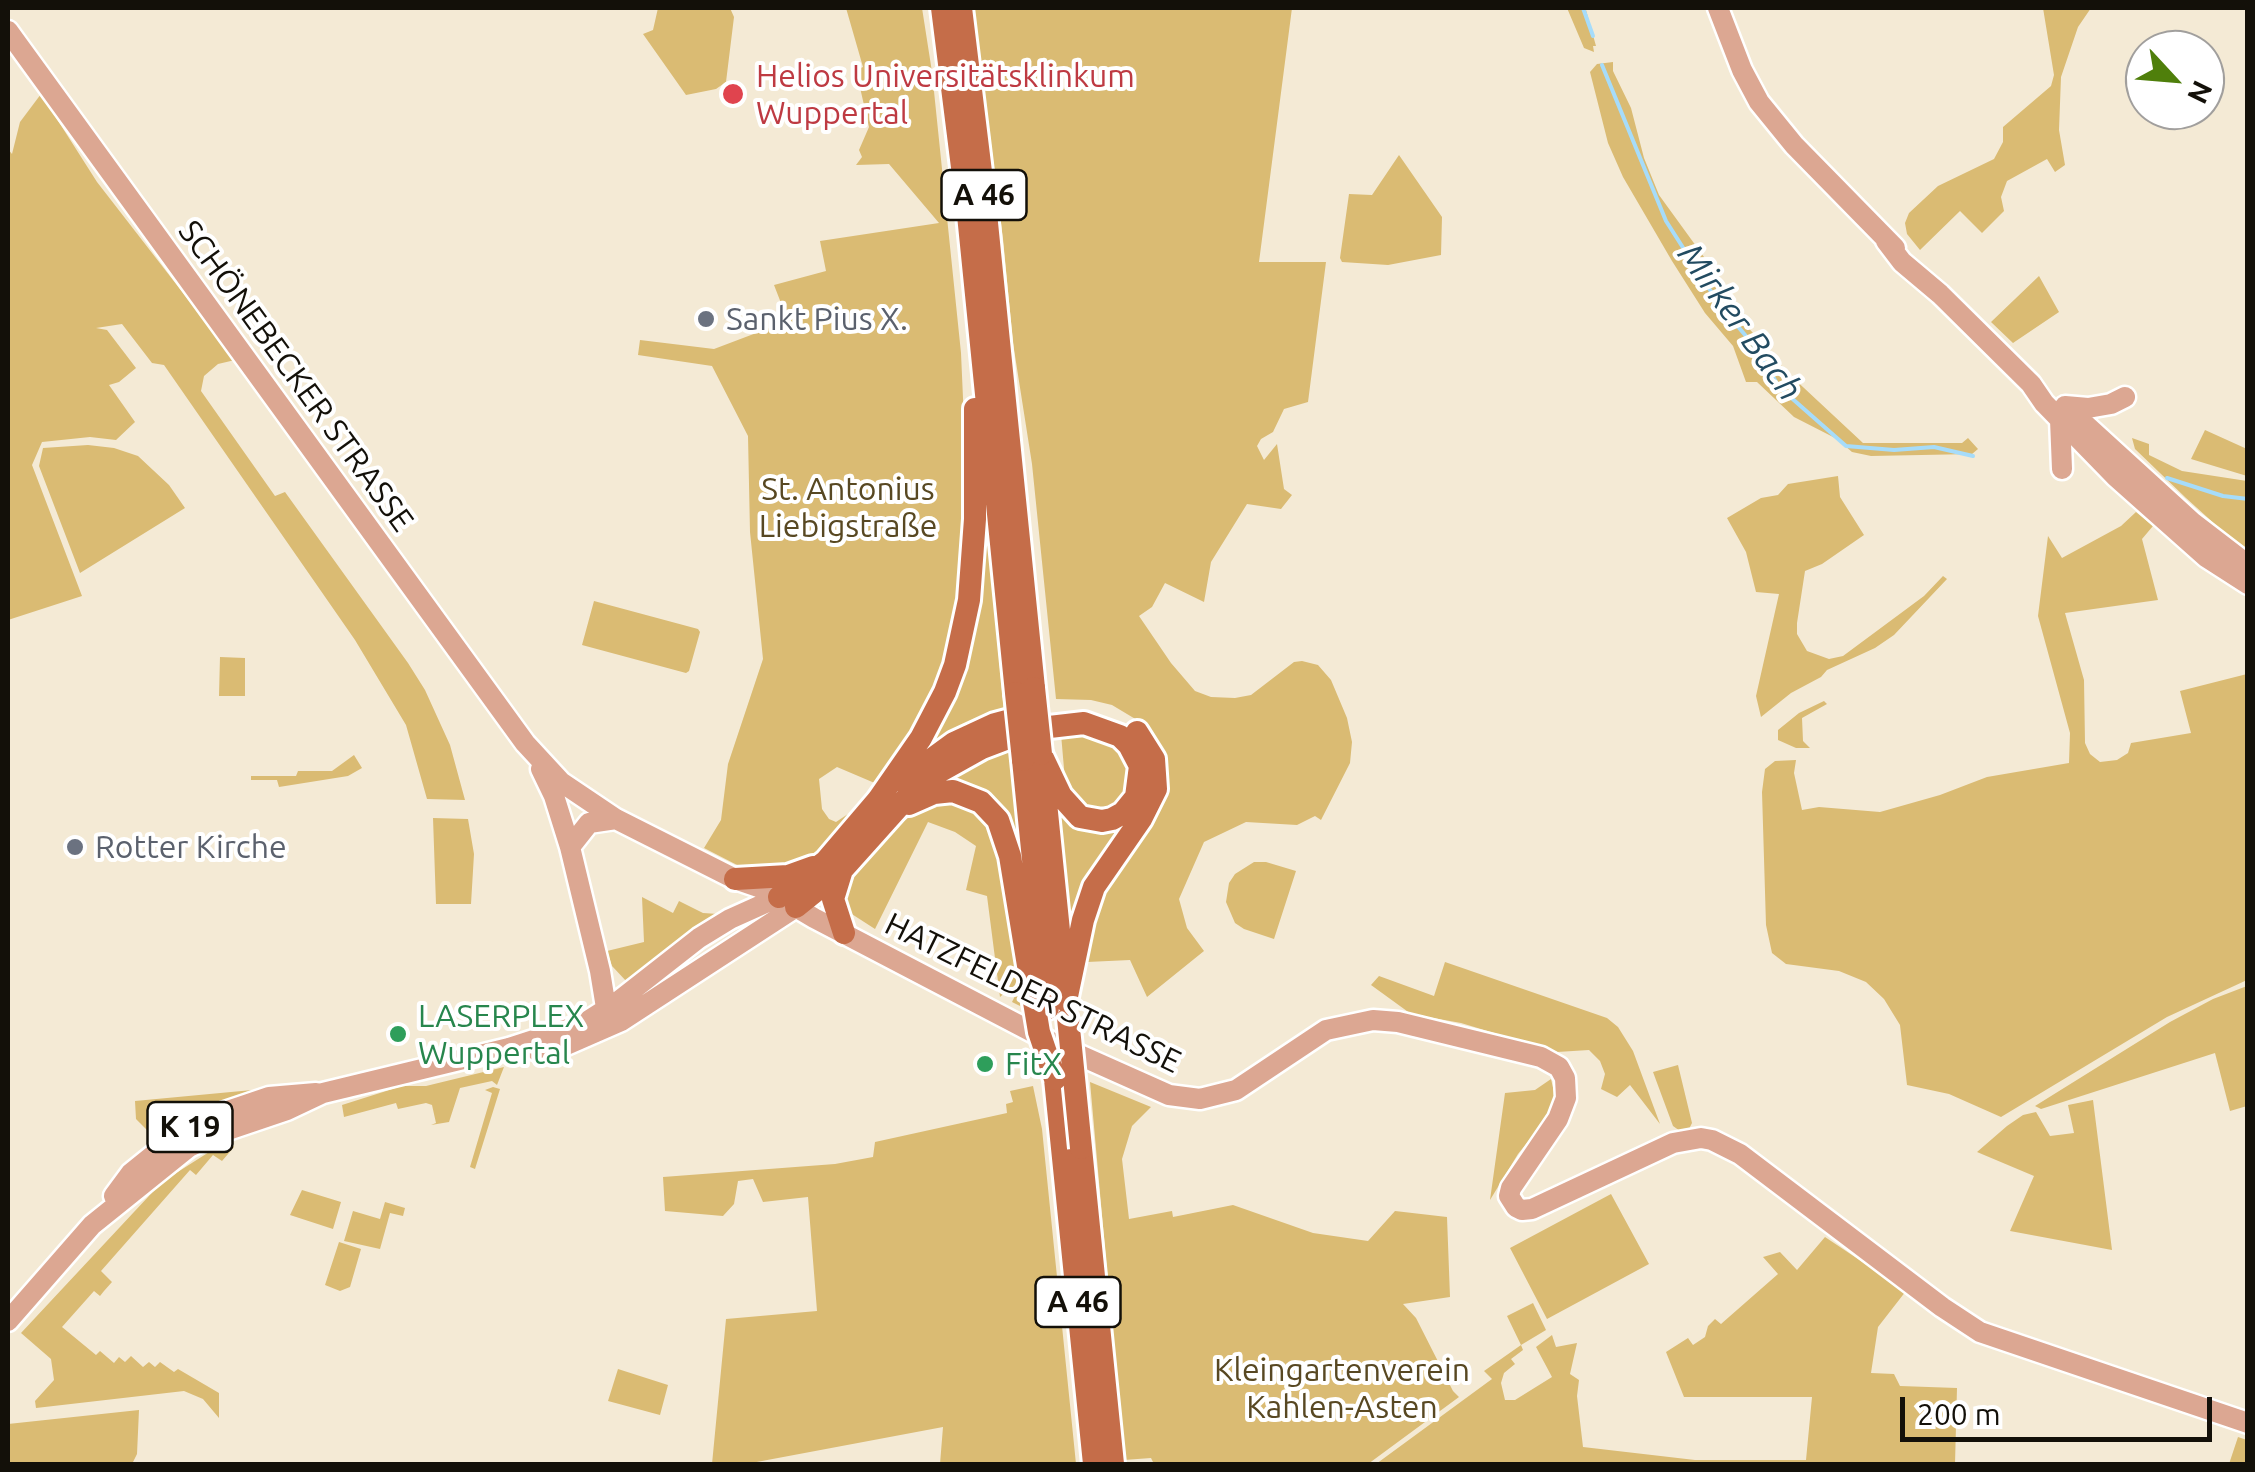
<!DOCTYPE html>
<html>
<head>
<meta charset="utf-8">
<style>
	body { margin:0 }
	#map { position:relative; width:2255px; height:1472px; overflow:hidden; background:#f4ead5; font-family:Ubuntu,sans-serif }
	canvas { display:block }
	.frame { position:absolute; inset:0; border:10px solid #131009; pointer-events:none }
	.north { position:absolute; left:2125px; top:30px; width:100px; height:100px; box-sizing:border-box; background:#fff; border:2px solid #a19f9d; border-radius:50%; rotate:116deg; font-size:28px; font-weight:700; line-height:40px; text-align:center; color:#131009 }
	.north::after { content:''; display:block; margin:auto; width:35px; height:45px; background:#4f7f0b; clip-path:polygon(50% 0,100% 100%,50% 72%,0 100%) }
	.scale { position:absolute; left:1900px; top:1397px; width:312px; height:45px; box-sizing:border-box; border:5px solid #131009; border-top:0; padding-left:12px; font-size:30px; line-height:35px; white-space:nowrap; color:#131009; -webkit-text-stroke:8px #fff; paint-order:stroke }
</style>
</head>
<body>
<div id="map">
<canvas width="2255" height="1472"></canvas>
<div class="frame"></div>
<div class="north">N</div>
<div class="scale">200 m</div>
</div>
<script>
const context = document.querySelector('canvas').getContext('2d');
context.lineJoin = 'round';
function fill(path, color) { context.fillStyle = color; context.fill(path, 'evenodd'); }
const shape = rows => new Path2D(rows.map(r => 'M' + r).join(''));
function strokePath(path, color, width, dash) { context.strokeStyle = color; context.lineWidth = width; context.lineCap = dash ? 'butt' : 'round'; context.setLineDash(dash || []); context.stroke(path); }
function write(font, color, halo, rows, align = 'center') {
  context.font = font + ' Ubuntu,sans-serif'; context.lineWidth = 8; context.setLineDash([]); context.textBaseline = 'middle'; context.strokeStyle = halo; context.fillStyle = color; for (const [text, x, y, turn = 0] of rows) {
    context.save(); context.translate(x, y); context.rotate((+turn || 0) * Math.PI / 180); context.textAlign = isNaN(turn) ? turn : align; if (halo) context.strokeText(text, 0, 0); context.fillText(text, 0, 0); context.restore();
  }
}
const green = shape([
	[658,8,730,8,734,17,726,82,716,89,686,95,643,34,653,30],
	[846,8,922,8,932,72,961,353,966,466,965,540,957,611,942,673,913,732,877,784,837,767,819,779,822,809,829,819,836,822,848,814,822,853,811,862,753,869,739,866,704,848,721,820,728,764,763,659,750,532,748,436,712,366,638,355,640,340,714,349,788,321,774,285,826,271,820,241,939,223,889,164,856,165,862,157,859,150,869,127,856,70,863,67],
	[974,8,1292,8,1259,262,1326,262,1308,402,1284,409,1273,432,1261,439,1257,446,1264,460,1277,444,1284,489,1292,495,1281,509,1247,504,1211,562,1204,602,1165,583,1152,607,1139,616,1171,663,1195,691,1211,697,1235,698,1251,695,1294,662,1302,661,1318,665,1331,680,1347,718,1352,742,1350,763,1321,820,1315,816,1297,825,1246,822,1204,842,1179,899,1187,928,1204,951,1147,997,1130,960,1087,962,1092,923,1102,893,1161,804,1165,783,1160,749,1142,723,1112,705,1091,700,1056,699,1032,464,1013,343,1003,239],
	[1567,8,1586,10,1596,46,1593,46,1594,52,1584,48],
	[2043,8,2091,8,2078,27,2061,77,2059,130,2065,165,2055,172,2047,159,2007,181,2001,197,2004,211,1982,233,1960,211,1920,250,1907,234,1905,223,1909,213,1938,186,1994,159,2003,142,2003,127,2051,86,2054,75],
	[1613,62,1613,71,1631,108,1644,158,1659,195,1704,257,1738,316,1789,374,1863,443,1962,443,1968,438,1978,449,1972,454,1871,456,1852,452,1837,439,1794,417,1757,382,1746,382,1733,346,1705,313,1672,261,1623,177,1608,143,1590,72,1597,64],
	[41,94,97,182,235,360,218,364,204,376,201,391,275,496,285,492,408,663,425,690,450,745,465,800,427,799,406,725,355,640,164,365,152,363,122,324,96,328,107,330,136,368,119,382,109,385,135,422,116,440,90,437,42,442,32,465,82,596,8,620,8,149,12,154,20,122],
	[1399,155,1442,217,1441,255,1388,265,1342,262,1340,258,1349,194,1372,195],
	[2039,276,2059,312,2013,343,1991,322],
	[2205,430,2247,449,2247,476,2191,459],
	[2132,438,2149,444,2149,455,2182,471,2247,481,2247,548,2239,546,2186,498,2135,449],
	[88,445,114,448,138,456,169,485,185,508,80,573,39,466,43,448],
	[982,470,1004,713,911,763,944,709],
	[1838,476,1840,497,1864,535,1822,564,1805,571,1797,623,1797,634,1807,651,1829,659,1843,656,1924,596,1943,576,1947,579,1894,635,1875,648,1827,670,1821,677,1791,693,1761,717,1756,696,1779,594,1756,592,1746,552,1727,518,1761,498,1778,495,1788,484],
	[2136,512,2153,526,2142,539,2158,600,2065,613,2084,680,2085,743,2090,754,2100,762,2117,760,2128,753,2131,743,2191,733,2180,691,2247,674,2247,980,2167,1017,2001,1117,1949,1094,1907,1085,1900,1025,1884,999,1866,982,1839,971,1786,964,1772,953,1766,925,1762,792,1765,769,1775,761,1796,760,1794,773,1802,810,1819,807,1880,812,1940,795,1987,777,2069,763,2070,733,2038,616,2048,536,2062,558,2121,526],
	[594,601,698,629,700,632,689,671,686,673,582,645],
	[220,657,245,658,245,696,219,696],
	[1824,701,1827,704,1802,718,1803,741,1810,748,1796,748,1778,740,1778,730,1799,713],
	[1061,734,1094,734,1120,749,1131,772,1127,792,1114,807,1088,809,1076,800,1065,780],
	[1008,747,1020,831,1029,916,1006,827,934,789,967,767],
	[354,755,362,768,348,776,279,787,277,780,251,780,251,776,296,776,298,771,332,771],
	[1149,772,1072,941,1058,803,1099,828],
	[951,801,985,815,1000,848,1024,1008,1012,1002,1016,994,1008,990,1000,997,987,896,966,890,976,846,955,832,928,822,875,929,844,909,845,886,886,835,917,811,935,803],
	[433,818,468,819,474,854,471,904,436,904],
	[1254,862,1266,862,1296,871,1274,939,1244,929,1235,923,1226,902,1229,883,1235,874],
	[642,897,673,913,679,901,703,913,718,914,627,982,612,966,607,951,644,942],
	[1445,962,1607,1018,1618,1027,1633,1051,1660,1124,1630,1085,1617,1097,1601,1089,1605,1074,1600,1061,1589,1050,1557,1052,1461,1023,1411,1014,1371,985,1379,976,1434,996],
	[2247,986,2247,1106,2230,1111,2215,1053,2041,1109,2035,1106,2170,1022,2213,999],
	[1678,1065,1692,1123,1689,1129,1680,1131,1673,1126,1653,1072],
	[504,1067,497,1085,492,1081,460,1088,449,1122,431,1125,436,1123,432,1105,426,1103,398,1109,396,1103,344,1117,342,1105,402,1086,426,1086],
	[1551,1079,1555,1096,1547,1118,1518,1154,1490,1200,1505,1093,1535,1090],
	[1090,1082,1151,1107,1132,1126,1122,1159,1129,1219,1172,1211,1173,1217,1233,1205,1313,1233,1368,1241,1395,1211,1447,1217,1450,1297,1403,1304,1416,1318,1453,1391,1459,1397,1368,1464,1154,1464,1151,1458,1124,1460],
	[1033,1086,1042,1129,1076,1464,940,1464,943,1427,746,1464,712,1464,726,1319,817,1311,808,1197,763,1202,753,1179,738,1181,734,1204,723,1216,665,1211,663,1177,835,1164,873,1157,875,1142,1007,1113,1006,1104,1013,1102,1010,1091],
	[493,1087,500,1089,475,1169,470,1167,492,1093,485,1090],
	[263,1089,172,1118,150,1133,136,1119,135,1101],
	[2093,1100,2112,1250,2010,1231,2034,1176,1977,1152,2007,1126,2023,1115,2036,1112,2050,1136,2074,1133,2068,1105],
	[228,1140,234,1147,222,1161,213,1155,196,1175,190,1170,101,1271,112,1282,104,1291,100,1296,94,1291,62,1327,96,1355,100,1351,114,1363,119,1357,125,1362,131,1356,143,1367,149,1362,155,1367,160,1362,174,1372,178,1369,219,1393,219,1418,203,1399,184,1391,36,1408,35,1401,54,1380,51,1359,21,1333,162,1182],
	[302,1190,341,1202,333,1229,290,1215],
	[1611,1194,1649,1264,1547,1319,1510,1248],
	[385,1202,405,1208,403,1216,390,1213,380,1249,344,1241,353,1211,380,1219],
	[1825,1237,1906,1291,1878,1327,1871,1373,1894,1374,1900,1386,1957,1388,1955,1464,1376,1464,1492,1379,1484,1371,1521,1345,1523,1350,1511,1359,1515,1364,1504,1373,1501,1383,1505,1400,1515,1400,1552,1377,1536,1347,1552,1335,1556,1347,1577,1343,1570,1374,1579,1380,1577,1396,1583,1447,1695,1460,1806,1460,1812,1397,1684,1397,1666,1352,1688,1338,1693,1345,1705,1337,1708,1326,1715,1319,1721,1324,1778,1274,1763,1257,1780,1252,1797,1270],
	[339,1242,361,1249,350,1287,340,1291,325,1285],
	[1533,1303,1546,1330,1521,1345,1507,1316],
	[618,1369,668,1385,660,1415,608,1401],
	[139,1410,137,1454,132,1464,8,1464,8,1424],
	[2238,1437,2247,1440,2247,1464,2229,1464]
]);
const stream = shape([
	[1583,8,1593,36],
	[1602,65,1666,221,1719,304,1756,348,1779,387,1846,446,1894,450,1934,447,1973,456],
	[2167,478,2223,496,2248,499]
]);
const major = shape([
	[1718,8,1742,70,1759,102,1794,145,1895,248],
	[8,31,525,743,561,782,616,819,735,879,767,890,814,918,1059,1046,1169,1095,1200,1099,1236,1090,1326,1030,1373,1020,1398,1022,1541,1057,1559,1067,1565,1078,1566,1098,1558,1119,1511,1188,1509,1196,1516,1207,1522,1210,1532,1209,1673,1143,1701,1138,1712,1140,1740,1154,1942,1307,1980,1332,2248,1423],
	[1886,241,1902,262,1940,294,2031,384,2044,403,2116,477,2206,557,2248,584],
	[2065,406,2088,408,2111,404,2125,397],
	[2066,407,2192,522,2248,565],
	[2060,419,2062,469],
	[541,769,554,796,570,847,600,971,608,1020],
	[570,847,589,823,616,819],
	[537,1051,566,1045,621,1021,796,907],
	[114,1196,131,1173,183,1131,210,1117,269,1097,316,1093],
	[8,1321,92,1225,189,1147,216,1134,287,1110,323,1093,509,1048,583,1024,616,1003,699,938,730,919,779,897]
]);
const highway = shape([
	[942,8,968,215,1016,693],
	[961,8,986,213,1034,688],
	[1023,760,1048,1008],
	[1043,773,1064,980],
	[902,781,954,743,995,724,1036,713],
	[909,804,934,793,953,791,981,802,998,820,1010,856,1034,1002],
	[841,873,833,899,844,933],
	[735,879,788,876,813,867],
	[779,897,826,861,878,800,921,738,945,692,955,665,969,600,975,519,975,409],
	[796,907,842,870,911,793,930,777,982,748,1032,729,1084,723,1120,736,1129,745,1140,766,1136,797,1123,813,1112,819,1102,821,1080,817,1061,796,1041,754],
	[1066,1001,1083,920,1094,887,1141,819,1156,789,1154,759,1137,732],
	[1055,1079,1094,1464],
	[1081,1148,1113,1464]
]);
const highwayBridge = shape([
	[1034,688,1041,754],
	[1016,693,1023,760],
	[1034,1002,1039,1032,1055,1079],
	[1068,1018,1081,1148]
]);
const markers = [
	[733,94,12,"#e0444e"],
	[706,319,10,"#6b7280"],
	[75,847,10,"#6b7280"],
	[398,1034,10,"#2e9e5b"],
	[985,1064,10,"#2e9e5b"]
];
const shields = [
	[984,195,85],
	[190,1127,85],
	[1078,1302,85]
];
const shieldNames = [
	["A 46",984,195],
	["K 19",190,1127],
	["A 46",1078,1302]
];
const healthNames = [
	["Helios Universitätsklinkum",756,76],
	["Wuppertal",756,113]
];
const worshipNames = [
	["Sankt Pius X.",726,319],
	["Rotter Kirche",95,847]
];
const streetNames = [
	["SCHÖNEBECKER STRASSE",296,376,54],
	["HATZFELDER STRASSE",1033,993,26]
];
const parkNames = [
	["St. Antonius",848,489],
	["Liebigstraße",848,526],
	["Kleingartenverein",1342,1370],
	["Kahlen-Asten",1342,1407]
];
const leisureNames = [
	["LASERPLEX",418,1016],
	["Wuppertal",418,1053],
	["FitX",1005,1064]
];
const waterNames = [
	["Mirker Bach",1740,322,54]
];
fill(green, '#dabb73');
strokePath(stream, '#a6dcfa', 4);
strokePath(major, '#fff', 25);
strokePath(highway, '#fff', 28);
strokePath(major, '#dca792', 20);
strokePath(highway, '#c56d49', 22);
strokePath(highwayBridge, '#fff', 28, []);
strokePath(highwayBridge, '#c56d49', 22);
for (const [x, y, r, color] of markers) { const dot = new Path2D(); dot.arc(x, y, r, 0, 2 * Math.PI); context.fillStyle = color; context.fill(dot); strokePath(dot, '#fff', 4); }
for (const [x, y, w] of shields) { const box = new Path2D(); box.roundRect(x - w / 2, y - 25, w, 50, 8); context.fillStyle = '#fff'; context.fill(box); strokePath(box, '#131009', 2.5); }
write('bold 30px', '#131009', null, shieldNames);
write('32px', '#be3a42', '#fff', healthNames, 'left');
write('32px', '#5b616d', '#fff', worshipNames, 'left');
write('32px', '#131009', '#fff', streetNames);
write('32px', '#584822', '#fff', parkNames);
write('32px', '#27864d', '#fff', leisureNames, 'left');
write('italic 35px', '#224b61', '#fff', waterNames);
</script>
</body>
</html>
